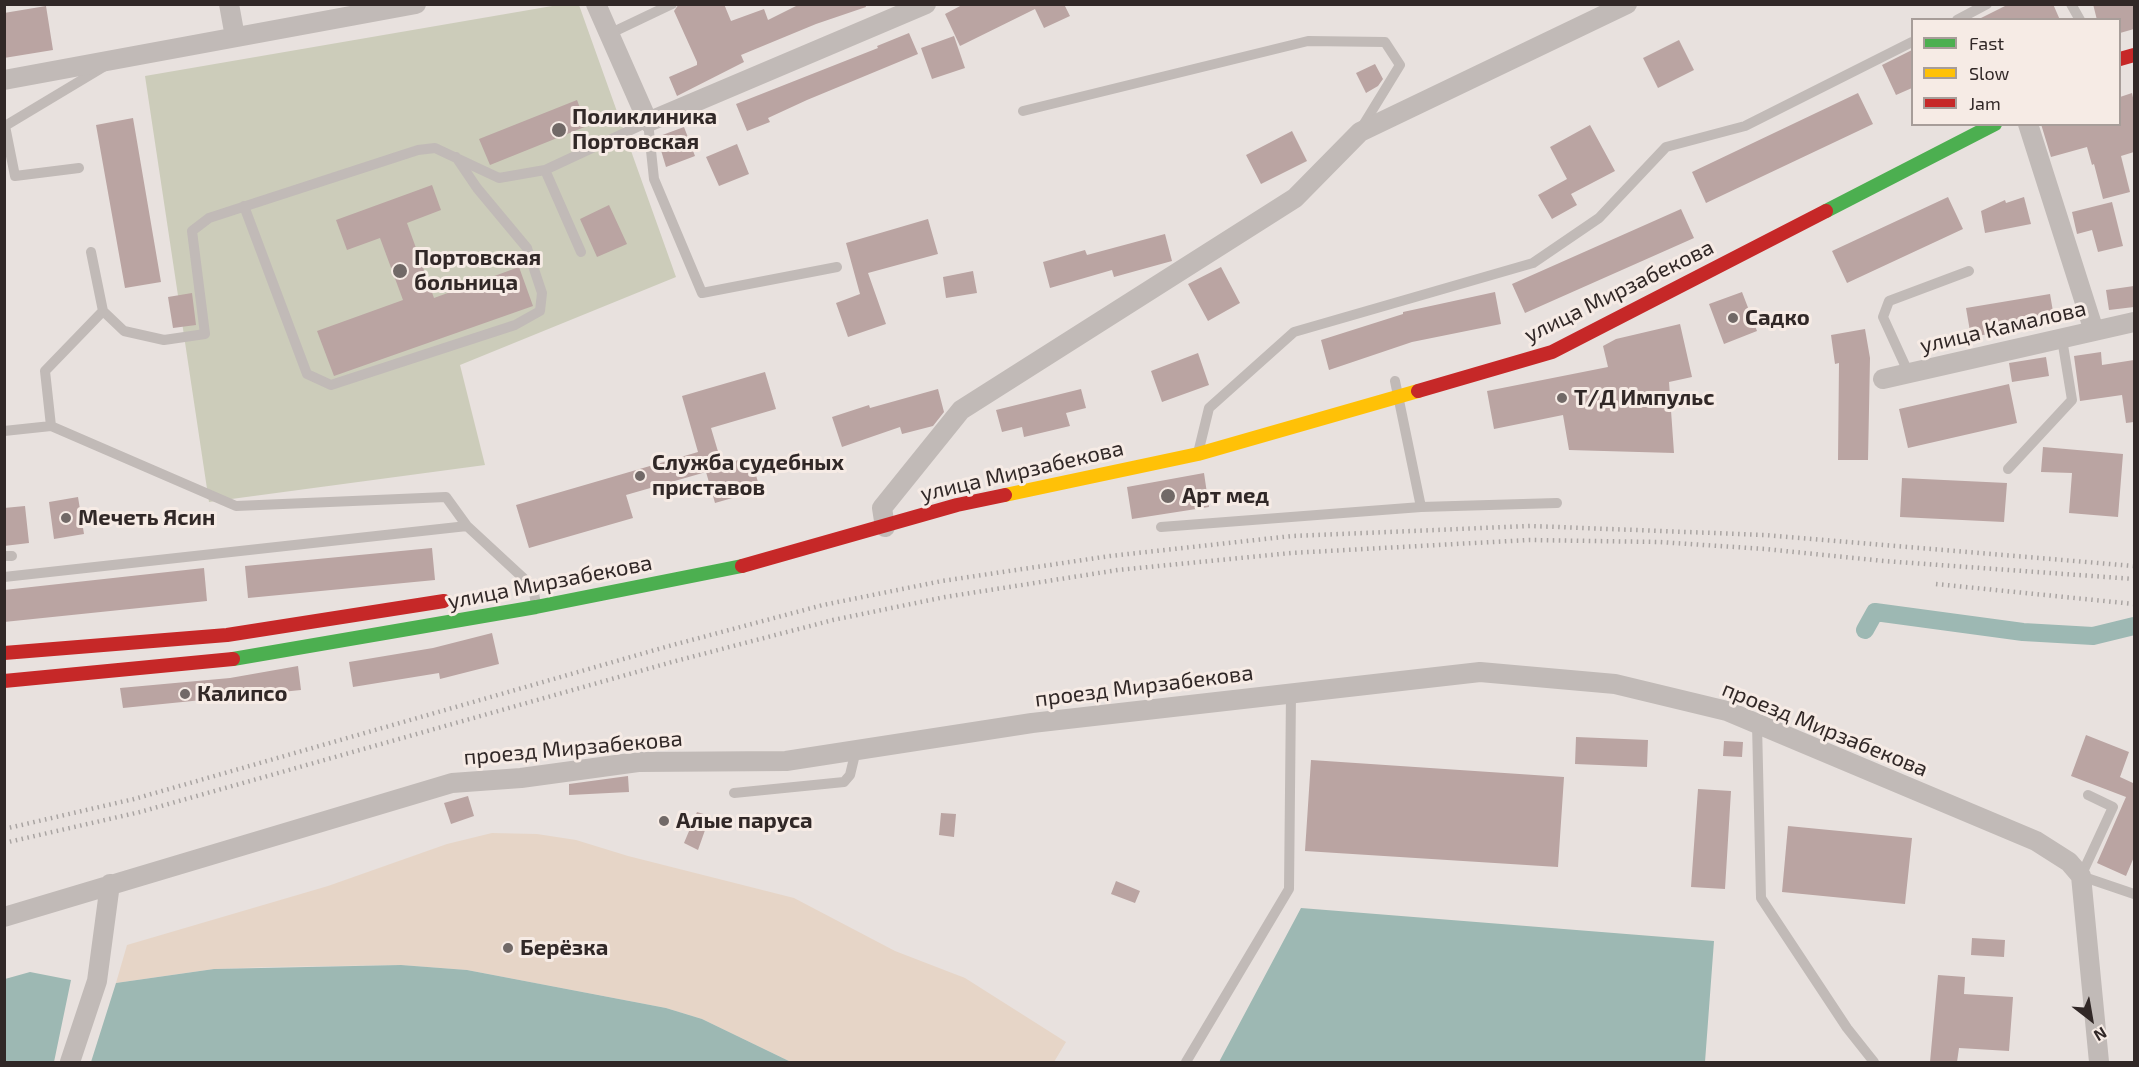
<!DOCTYPE html>
<html>
<head>
<meta charset="utf-8">
<style>
	body { margin:0 }
	#map { position:relative; width:2139px; height:1067px; overflow:hidden; background:#e8e1de; font-family:"Exo 2",sans-serif }
	canvas { display:block }
	.frame { position:absolute; inset:0; border:6px solid #312827; pointer-events:none }
	.legend { position:absolute; left:1911px; top:18px; width:210px; height:108px; box-sizing:border-box; background:#f6ebe5; border:2px solid #a79d99; margin:0; padding:8px 10px; list-style:none; font-size:18px; color:#312827 }
	.legend li { display:flex; align-items:center; gap:12px; height:30px }
	.legend b { width:30px; border:2px solid #a79d99 }
	.north { position:absolute; left:2061px; top:989px; width:60px; height:60px; -webkit-text-stroke:4px #f6ebe5; paint-order:stroke; rotate:149deg; font-size:16px; font-weight:700; line-height:24px; text-align:center; color:#312827 }
	.north::after { content:''; display:block; margin:auto; width:21px; height:27px; background:#312827; clip-path:polygon(50% 0,100% 100%,50% 72%,0 100%) }
</style>
</head>
<body>
<div id="map">
<canvas width="2139" height="1067"></canvas>
<div class="frame"></div>
<ul class="legend">
<li><b style="height:8px;background:#4caf50"></b>Fast</li>
<li><b style="height:8px;background:#ffc107"></b>Slow</li>
<li><b style="height:8px;background:#c62828"></b>Jam</li>
</ul>
<div class="north">N</div>
</div>
<script>
const context = document.querySelector('canvas').getContext('2d');
context.lineJoin = 'round';
function fill(path, color) { context.fillStyle = color; context.fill(path, 'evenodd'); }
const shape = rows => new Path2D(rows.map(r => 'M' + r).join(''));
function strokePath(path, color, width, dash) { context.strokeStyle = color; context.lineWidth = width; context.lineCap = dash ? 'butt' : 'round'; context.setLineDash(dash || []); context.stroke(path); }
function write(font, color, halo, rows, align = 'center') {
  context.font = font + ' "Exo 2",sans-serif'; context.lineWidth = 6; context.setLineDash([]); context.textBaseline = 'middle'; context.strokeStyle = halo; context.fillStyle = color; for (const [text, x, y, turn = 0] of rows) {
    context.save(); context.translate(x, y); context.rotate((+turn || 0) * Math.PI / 180); context.textAlign = isNaN(turn) ? turn : align; if (halo) context.strokeText(text, 0, 0); context.fillText(text, 0, 0); context.restore();
  }
}
const green = shape([
	[558,5,579,5,676,277,460,365,485,465,209,502,145,76]
]);
const sand = shape([
	[492,833,537,834,576,840,628,856,794,898,895,951,965,978,1066,1042,1054,1062,791,1062,702,1019,666,1008,467,970,401,965,269,967,214,969,116,983,127,945,328,886,447,844]
]);
const water = shape([
	[1301,908,1714,941,1705,1062,1219,1062],
	[401,965,467,970,666,1008,702,1019,791,1062,91,1062,116,983,214,969],
	[30,972,71,980,54,1062,5,1062,5,979]
]);
const canal = shape([
	[1865,630,1875,612,2023,632,2093,636,2134,626]
]);
const building = shape([
	[679,4,724,4,731,21,764,9,768,20,800,4,865,4,866,7,816,24,741,55,744,62,677,96,669,77,697,65,697,62,674,11],
	[964,4,1064,4,1070,16,1044,28,1035,9,960,46,945,14],
	[2009,4,2053,4,2060,20,1977,20],
	[2093,4,2134,4,2134,29,2120,33,2120,20,2097,20],
	[46,6,53,50,4,58,4,13],
	[909,33,918,54,807,100,768,118,770,122,747,131,736,104,878,48,877,46],
	[954,36,965,68,932,79,921,48],
	[1679,40,1694,70,1658,88,1643,58],
	[1912,50,1912,88,1896,95,1882,65],
	[1375,64,1383,79,1378,86,1366,93,1356,73],
	[1858,93,1873,124,1706,203,1692,172],
	[2132,93,2134,102,2134,152,2121,156,2130,192,2103,199,2094,164,2092,165,2087,147,2051,157,2041,124,2120,124,2120,97],
	[577,100,587,126,490,165,479,139],
	[133,118,161,282,125,288,96,125],
	[1590,125,1615,171,1571,194,1577,205,1552,219,1538,195,1567,179,1550,147],
	[684,127,695,156,666,167,657,137],
	[1292,131,1307,161,1261,184,1246,155],
	[737,144,749,174,719,186,706,157],
	[432,185,441,210,407,223,434,298,519,267,533,306,334,376,317,331,403,300,380,238,347,250,336,220],
	[1948,197,1963,229,1847,283,1832,251],
	[2024,197,2031,224,1985,233,1981,211,2005,200,2006,203],
	[2112,202,2123,246,2098,252,2092,230,2077,234,2072,212],
	[609,205,627,244,597,257,580,219],
	[1681,209,1694,238,1525,313,1512,284],
	[928,219,938,254,868,273,886,324,848,337,836,303,860,294,846,243],
	[1165,234,1172,261,1114,277,1112,270,1050,288,1043,262,1085,250,1087,255],
	[1221,267,1240,303,1208,321,1188,284],
	[973,271,977,293,946,298,943,277],
	[2134,286,2134,307,2109,310,2106,290],
	[1495,292,1501,324,1412,342,1329,370,1321,340,1403,314,1403,312],
	[1742,292,1757,331,1724,344,1709,304],
	[192,293,196,325,173,328,168,297],
	[2050,294,2055,323,1971,337,1966,308],
	[1680,324,1692,377,1669,382,1674,453,1569,450,1563,415,1494,429,1487,391,1608,367,1603,346,1616,339],
	[1865,329,1870,358,1868,460,1838,460,1839,363,1835,364,1831,335],
	[2101,352,2102,365,2134,360,2134,422,2126,423,2122,395,2080,401,2074,356],
	[1198,353,1209,385,1162,402,1151,371],
	[2046,357,2049,376,2012,382,2009,363],
	[765,372,776,409,711,428,722,465,751,456,760,490,715,503,706,472,626,495,633,518,529,548,516,505,698,452,682,396],
	[2009,384,2017,423,1908,448,1899,409],
	[938,389,944,412,933,426,902,434,900,427,842,447,832,417,869,405,870,408],
	[1081,389,1086,408,1066,413,1070,426,1024,437,1022,427,1002,432,996,410],
	[2043,447,2123,454,2118,517,2069,513,2072,473,2041,472],
	[1204,473,1209,507,1132,519,1127,487],
	[1902,478,2007,483,2004,522,1900,517],
	[78,497,84,534,54,539,49,502],
	[25,506,29,543,4,546,4,508],
	[432,548,435,580,248,598,245,566],
	[204,568,207,601,4,622,4,590],
	[492,633,499,664,440,679,439,673,353,687,349,662,433,648],
	[298,666,301,690,123,708,120,688,230,678],
	[2086,735,2129,752,2120,777,2133,783,2134,779,2134,857,2126,876,2097,863,2126,797,2071,776],
	[1576,737,1648,740,1647,767,1575,764],
	[1724,741,1743,742,1742,757,1723,756],
	[1311,760,1564,777,1558,867,1305,851],
	[628,776,629,792,569,795,569,784],
	[1698,789,1731,791,1725,889,1691,887],
	[468,796,474,816,451,824,444,803],
	[697,812,710,816,698,850,684,843],
	[941,813,956,814,954,837,939,835],
	[1788,826,1912,838,1905,904,1782,892],
	[1116,881,1140,891,1135,903,1111,894],
	[1972,938,2005,940,2004,957,1971,955],
	[1938,975,1965,977,1964,994,2013,997,2009,1051,1959,1048,1957,1062,1930,1062]
]);
const lane = shape([
	[2071,4,2080,20],
	[1957,20,1987,4],
	[609,34,672,4],
	[1023,111,1308,41,1385,42,1400,65,1362,127],
	[79,168,15,176,5,126,105,66],
	[545,170,581,252],
	[244,206,307,374,331,385,515,325,540,311,542,293,527,248,477,188,456,157],
	[91,252,103,311,45,371,51,426,236,506,446,497,467,526,533,587,536,605],
	[103,311,124,331,164,340,205,334,192,231,209,218,418,150,435,148,499,178,545,170,648,122,654,179,702,293,837,267],
	[1909,374,1883,317,1889,301,1969,271],
	[1395,381,1421,507],
	[4,431,51,426],
	[1199,449,1209,408,1294,332,1533,263,1599,218,1666,147,1745,126,1912,42],
	[2008,469,2072,400,2062,339],
	[1161,527,1421,507,1557,503],
	[4,556,12,556],
	[4,577,467,526],
	[1757,724,1761,898,1847,1028,1874,1062],
	[734,793,844,782,850,775,856,750],
	[2088,795,2113,807,2081,876,2134,894],
	[1186,1062,1289,889,1291,693]
]);
const street = shape([
	[229,4,235,37],
	[596,4,648,122,926,4],
	[4,80,416,4],
	[2028,124,2094,331],
	[1883,379,2134,322],
	[885,527,882,508,961,410,1295,198,1360,132,1627,4],
	[4,917,452,783,521,778,638,762,786,761,1032,723,1480,672,1615,684,1727,711,2036,841,2069,862,2081,876,2099,1062],
	[70,1062,97,981,110,884]
]);
const fast = shape([
	[1826,211,1995,124],
	[233,659,536,607,742,566]
]);
const slow = shape([
	[1005,495,1198,454,1418,391]
]);
const jam = shape([
	[2120,59,2134,55],
	[1418,391,1552,352,1826,211],
	[742,566,957,505,1005,495],
	[4,653,227,635,444,601],
	[4,681,233,659]
]);
const rail = shape([
	[1936,584,2134,604],
	[4,829,134,799,669,646,823,605,942,581,1110,556,1292,536,1531,526,1765,535,2134,566],
	[4,843,140,812,672,662,833,620,945,597,1118,570,1291,553,1529,540,1659,542,1765,549,1884,561,2134,579]
]);
const markers = [
	[559,130,8,"#716967"],
	[400,271,8,"#716967"],
	[1733,318,6,"#716967"],
	[1562,398,6,"#716967"],
	[640,476,6,"#716967"],
	[1168,496,8,"#716967"],
	[66,518,6,"#716967"],
	[185,694,6,"#716967"],
	[664,821,6,"#716967"],
	[508,948,6,"#716967"]
];
const poiNames = [
	["Поликлиника",572,117],
	["Портовская",572,142],
	["Портовская",414,258],
	["больница",414,283],
	["Садко",1745,318],
	["Т/Д Импульс",1574,398],
	["Служба судебных",652,463],
	["приставов",652,488],
	["Арт мед",1182,496],
	["Мечеть Ясин",78,518],
	["Калипсо",197,694],
	["Алые паруса",676,821],
	["Берёзка",520,948]
];
const streetNames = [
	["улица Мирзабекова",1619,291,-26],
	["улица Камалова",2003,327,-13],
	["улица Мирзабекова",1022,471,-13],
	["улица Мирзабекова",550,582,-11],
	["проезд Мирзабекова",1144,686,-7],
	["проезд Мирзабекова",1825,729,22],
	["проезд Мирзабекова",573,748,-5]
];
fill(green, '#ccccba');
fill(sand, '#e6d5c7');
fill(water, '#9db8b3');
strokePath(canal, '#9db8b3', 18);
fill(building, '#baa4a2');
strokePath(lane, '#c1bab7', 10);
strokePath(street, '#c1bab7', 20);
strokePath(fast, '#4caf50', 14);
strokePath(slow, '#ffc107', 14);
strokePath(jam, '#c62828', 14);
strokePath(rail, '#a9a4a2', 4.5, [1.5, 4.5]);
for (const [x, y, r, color] of markers) { const dot = new Path2D(); dot.arc(x, y, r, 0, 2 * Math.PI); context.fillStyle = color; context.fill(dot); strokePath(dot, '#f6ebe5', 2); }
write('bold 22px', '#312827', '#f6ebe5', poiNames, 'left');
write('22px', '#312827', '#f6ebe5', streetNames);
</script>
</body>
</html>
